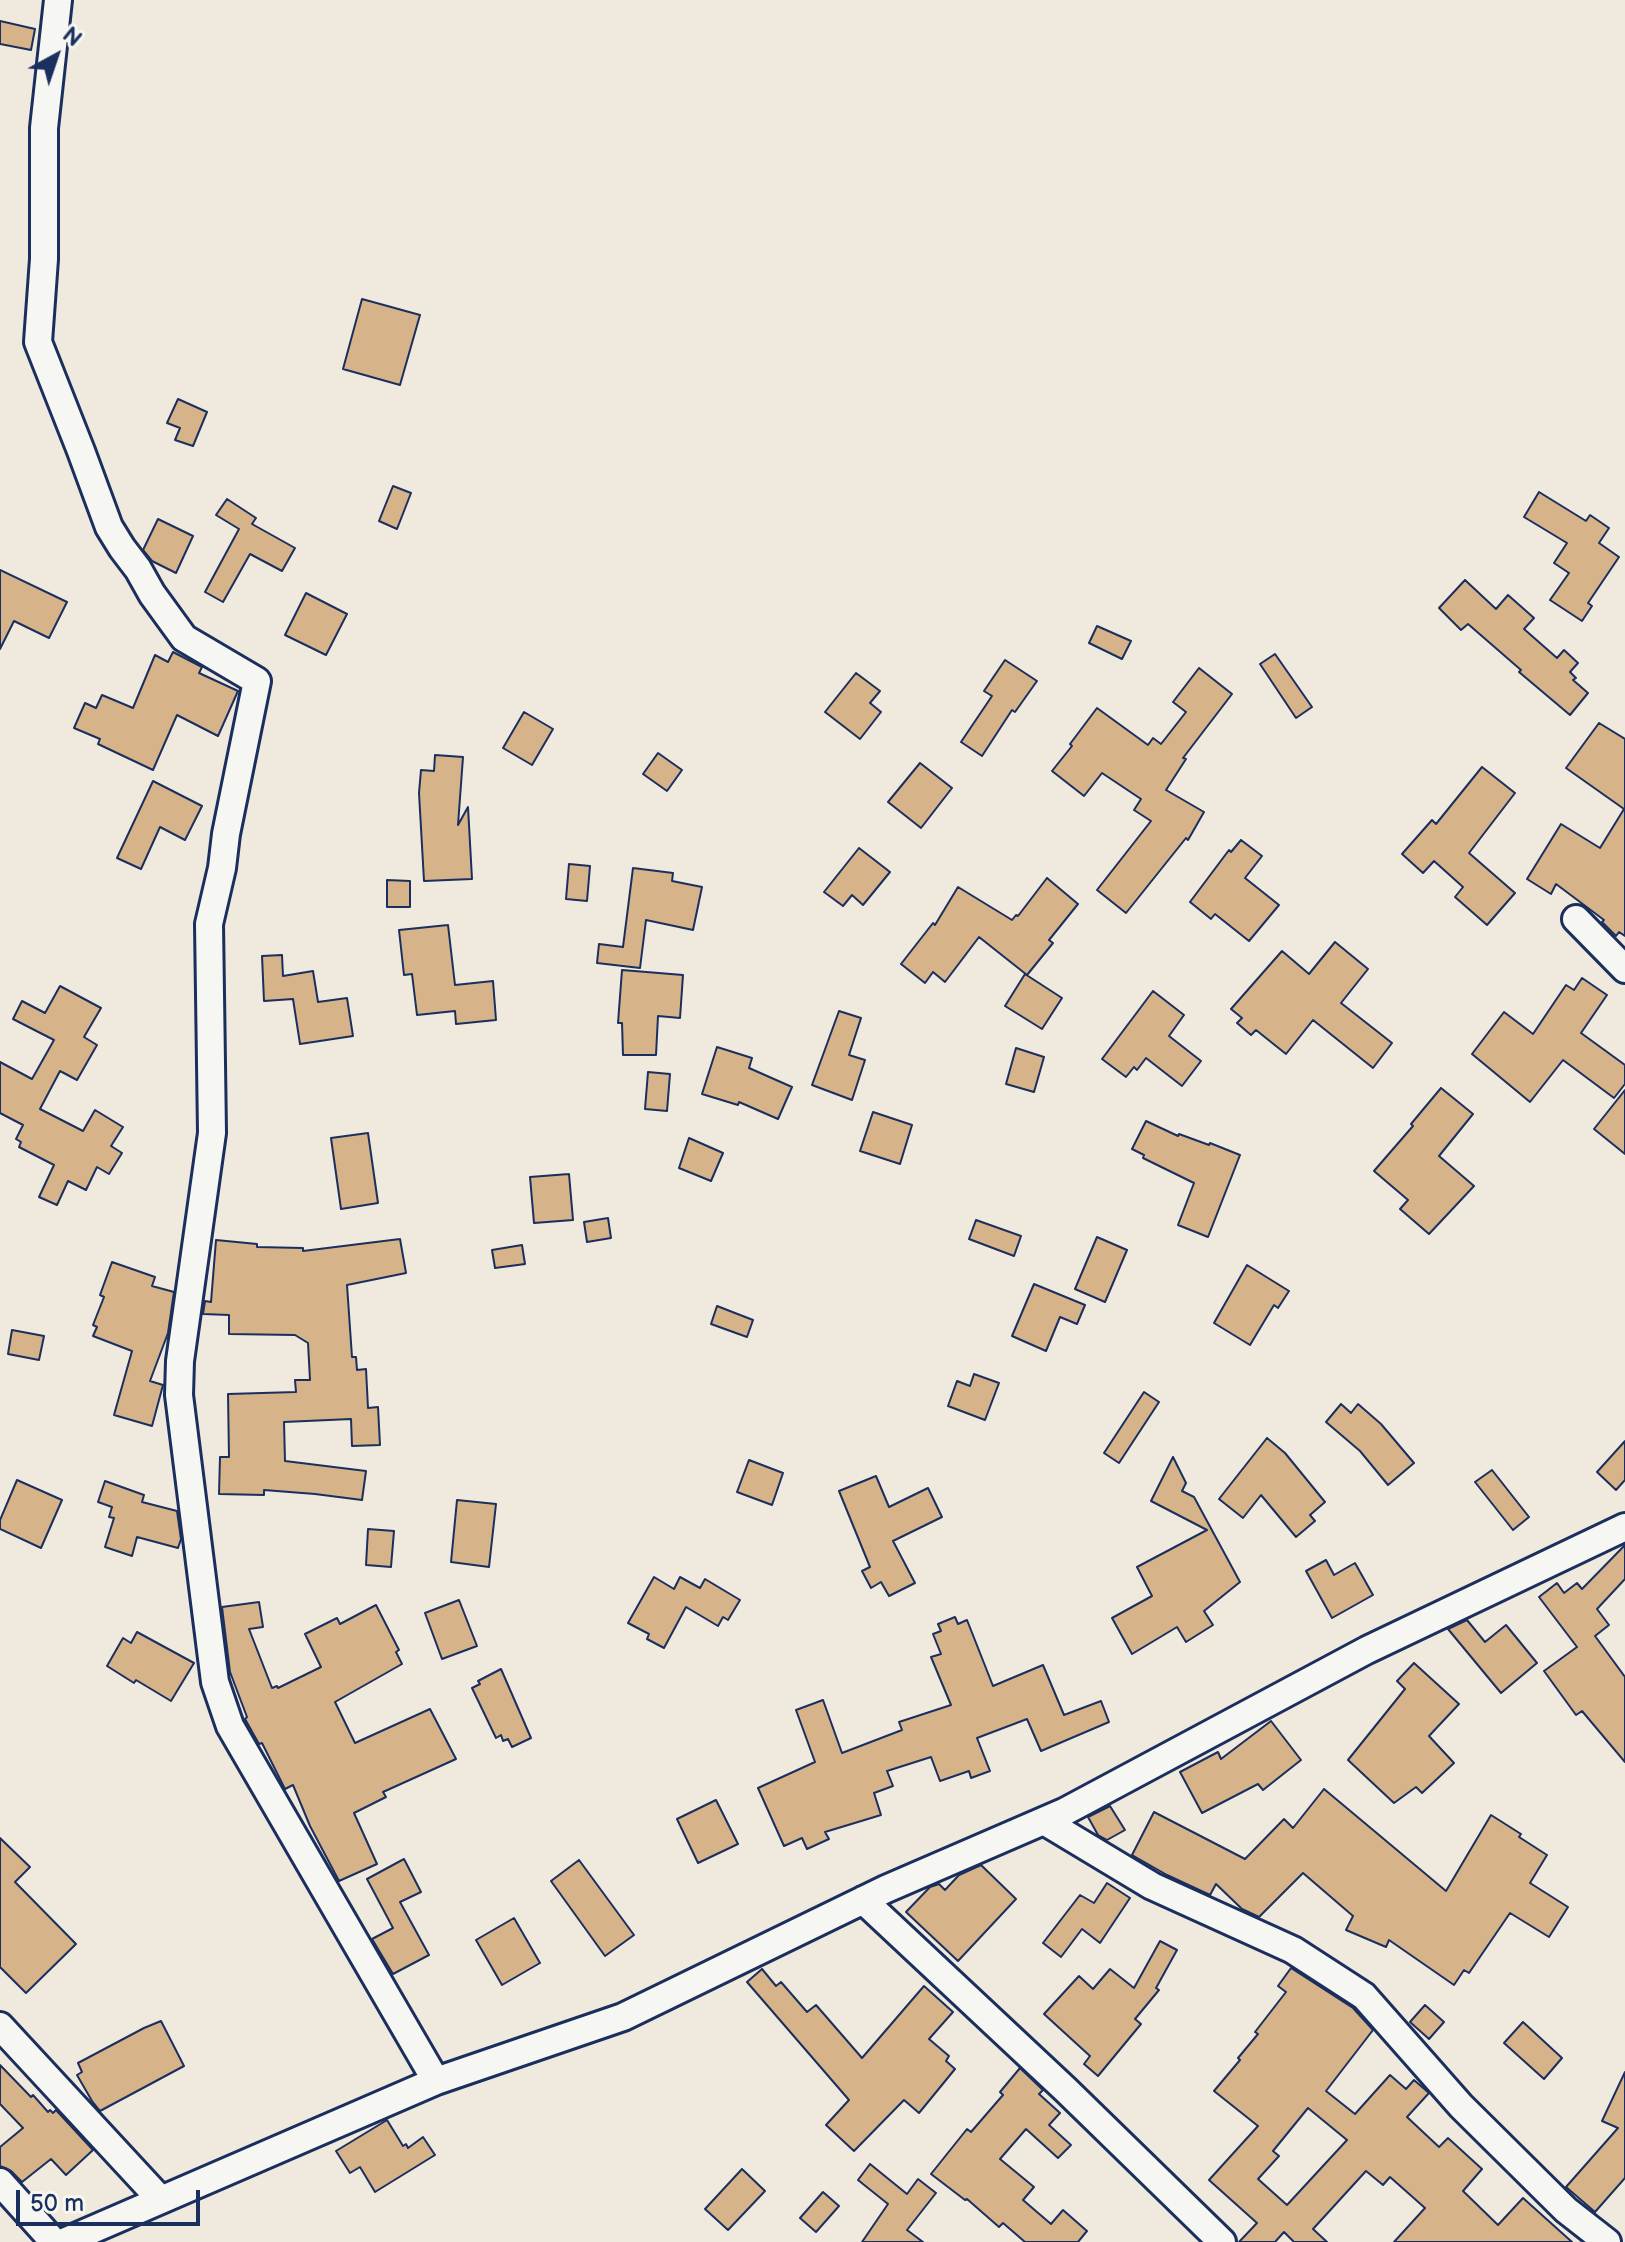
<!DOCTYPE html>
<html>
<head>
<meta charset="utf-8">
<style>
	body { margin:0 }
	#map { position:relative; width:1625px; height:2242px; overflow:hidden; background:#f0e9dd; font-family:"Balsamiq Sans",sans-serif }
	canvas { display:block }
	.north { position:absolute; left:16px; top:16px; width:80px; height:80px; -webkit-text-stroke:6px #f6f6f2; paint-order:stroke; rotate:40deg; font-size:22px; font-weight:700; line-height:32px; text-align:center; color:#1b2f5e }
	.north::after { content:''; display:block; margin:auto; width:28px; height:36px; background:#1b2f5e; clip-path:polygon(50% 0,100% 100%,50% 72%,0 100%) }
	.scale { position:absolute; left:16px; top:2190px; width:184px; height:36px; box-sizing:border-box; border:4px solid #1b2f5e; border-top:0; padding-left:10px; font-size:24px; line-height:28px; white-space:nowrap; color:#1b2f5e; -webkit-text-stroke:6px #f6f6f2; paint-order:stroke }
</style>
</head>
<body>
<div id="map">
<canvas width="1625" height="2242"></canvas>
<div class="north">N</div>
<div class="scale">50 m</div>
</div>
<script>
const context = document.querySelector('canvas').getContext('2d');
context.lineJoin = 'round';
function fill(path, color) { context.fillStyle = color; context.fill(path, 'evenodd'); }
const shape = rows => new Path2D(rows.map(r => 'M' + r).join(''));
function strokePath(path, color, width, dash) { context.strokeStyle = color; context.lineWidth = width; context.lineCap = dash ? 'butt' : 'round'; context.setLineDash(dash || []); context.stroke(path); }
const building = shape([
	[0,21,35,29,31,50,0,44,0,21],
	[362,299,420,315,400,385,343,369,362,299],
	[178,399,207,412,193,446,175,440,180,428,167,423,178,399],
	[393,486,411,493,397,529,379,521,393,486],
	[1539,492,1586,521,1590,515,1609,528,1599,543,1619,557,1588,603,1592,606,1582,621,1550,600,1569,573,1554,563,1567,543,1524,517,1539,492],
	[227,499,256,518,252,524,295,548,282,571,250,554,223,602,205,592,239,529,216,515,227,499],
	[158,519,193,536,176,573,152,561,143,550,158,519],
	[0,570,67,602,49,638,14,621,0,649,0,570],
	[1465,580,1496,609,1508,595,1534,618,1524,629,1557,658,1564,650,1578,663,1570,672,1576,678,1573,680,1588,693,1570,715,1519,672,1521,670,1468,624,1461,630,1439,608,1465,580],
	[306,593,347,614,326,655,285,635,306,593],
	[1097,626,1131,641,1122,659,1089,643,1097,626],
	[173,652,202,667,199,673,238,691,218,736,177,715,153,770,98,744,100,739,74,728,85,703,96,708,102,695,133,708,155,655,168,662,173,652],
	[1275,654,1312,707,1296,718,1260,664,1275,654],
	[1005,660,1037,681,1015,712,1012,710,982,756,961,742,992,696,984,691,1005,660],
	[1199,668,1232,694,1183,758,1186,759,1166,790,1204,812,1188,840,1186,838,1126,913,1097,890,1151,821,1134,810,1141,799,1102,773,1084,796,1052,771,1072,746,1070,744,1097,708,1148,745,1153,738,1161,744,1186,712,1173,702,1199,668],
	[856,673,880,691,870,703,881,712,860,739,825,712,856,673],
	[524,712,553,729,532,765,503,748,524,712],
	[1599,723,1625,739,1625,936,1619,932,1616,936,1602,922,1604,920,1556,884,1551,894,1527,879,1561,824,1600,848,1624,809,1566,768,1599,723],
	[658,753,682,770,667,791,643,774,658,753],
	[435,755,463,757,458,825,468,807,472,879,424,881,419,793,421,770,434,771,435,755],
	[920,763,952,788,921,828,888,802,920,763],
	[1482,767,1515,793,1469,853,1515,893,1487,925,1455,897,1463,887,1434,861,1423,873,1402,854,1432,820,1436,824,1482,767],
	[153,781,202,806,185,840,160,827,141,869,117,858,153,781],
	[1241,840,1262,856,1245,878,1279,905,1249,941,1215,914,1211,919,1190,902,1229,850,1231,852,1241,840],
	[859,848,890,872,863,905,852,895,843,906,824,892,859,848],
	[569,864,590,866,587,901,566,899,569,864],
	[633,868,673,873,672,881,702,887,693,930,646,920,640,968,597,963,599,944,623,947,633,868],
	[1047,878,1078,904,1049,940,1053,943,1027,975,979,937,945,982,933,972,925,983,901,964,933,923,935,925,958,887,1012,920,1016,915,1018,916,1047,878],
	[387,880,410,881,410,907,387,907,387,880],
	[448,925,455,985,493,981,496,1020,456,1024,455,1011,417,1015,412,974,404,975,399,930,448,925],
	[1335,942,1368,969,1341,1003,1392,1043,1373,1068,1313,1020,1286,1054,1256,1030,1251,1035,1237,1023,1242,1018,1231,1009,1282,951,1309,974,1335,942],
	[282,955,283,976,313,971,318,1002,347,998,353,1036,300,1044,293,999,264,1001,262,956,282,955],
	[622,970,683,975,680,1018,658,1016,656,1055,623,1055,622,1023,618,1023,622,970],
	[1025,974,1062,998,1042,1029,1005,1006,1025,974],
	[1582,978,1607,995,1581,1033,1625,1065,1625,1084,1614,1098,1563,1060,1530,1102,1472,1054,1504,1012,1533,1034,1566,985,1574,990,1582,978],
	[60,986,101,1008,84,1037,97,1045,77,1080,60,1071,40,1109,83,1131,95,1110,123,1127,111,1146,122,1153,109,1174,97,1167,86,1190,68,1181,57,1205,39,1197,54,1165,19,1147,21,1142,16,1139,23,1125,0,1113,0,1062,32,1079,54,1040,13,1019,22,1001,45,1013,60,986],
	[1153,991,1184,1015,1169,1036,1201,1061,1182,1086,1146,1058,1137,1070,1134,1067,1126,1077,1102,1059,1153,991],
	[839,1011,861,1018,849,1055,865,1060,852,1100,812,1085,839,1011],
	[717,1047,752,1058,749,1068,792,1087,778,1119,739,1102,738,1105,702,1094,717,1047],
	[1016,1048,1044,1057,1034,1092,1006,1084,1016,1048],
	[648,1072,670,1074,667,1111,645,1109,648,1072],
	[1441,1088,1473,1114,1439,1156,1474,1186,1429,1234,1400,1209,1408,1200,1374,1171,1413,1126,1411,1124,1441,1088],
	[1625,1090,1625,1154,1594,1129,1625,1090],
	[873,1112,912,1125,900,1164,860,1151,873,1112],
	[1146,1121,1178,1136,1179,1134,1209,1145,1210,1143,1240,1155,1208,1237,1178,1225,1194,1183,1143,1158,1144,1155,1132,1149,1146,1121],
	[368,1133,378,1203,341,1209,331,1138,368,1133],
	[689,1138,723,1153,711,1181,679,1168,689,1138],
	[569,1174,573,1220,534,1223,530,1177,569,1174],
	[608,1218,611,1238,587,1242,584,1222,608,1218],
	[976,1220,1021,1236,1014,1256,969,1239,976,1220],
	[1097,1237,1127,1250,1105,1302,1075,1289,1097,1237],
	[400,1239,406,1273,347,1285,352,1357,356,1357,357,1370,366,1369,368,1408,378,1407,380,1445,352,1446,351,1419,284,1422,285,1461,366,1471,362,1500,315,1494,264,1490,264,1495,219,1494,220,1457,229,1457,228,1394,296,1392,295,1380,310,1380,308,1343,295,1335,229,1334,229,1315,203,1314,205,1301,211,1302,216,1240,257,1244,257,1247,303,1248,303,1251,400,1239],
	[522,1245,525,1264,495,1268,492,1250,522,1245],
	[112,1262,155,1277,152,1286,174,1292,168,1333,150,1381,163,1385,152,1426,114,1415,132,1351,93,1336,97,1327,93,1325,104,1297,100,1295,112,1262],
	[1247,1265,1289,1291,1278,1308,1274,1305,1250,1345,1214,1323,1247,1265],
	[1034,1284,1085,1305,1077,1324,1060,1317,1046,1351,1012,1336,1034,1284],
	[717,1306,753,1320,747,1337,711,1324,717,1306],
	[12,1330,44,1336,39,1360,8,1354,12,1330],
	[974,1374,999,1383,985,1420,948,1406,957,1381,970,1386,974,1374],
	[1144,1392,1159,1402,1119,1463,1104,1453,1144,1392],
	[1341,1404,1351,1413,1358,1404,1381,1424,1414,1463,1388,1485,1360,1451,1326,1422,1341,1404],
	[1267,1438,1285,1453,1325,1502,1310,1515,1315,1521,1296,1537,1261,1495,1243,1518,1219,1499,1267,1438],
	[1625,1441,1625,1480,1616,1490,1597,1472,1625,1441],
	[1173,1457,1186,1483,1182,1491,1194,1497,1240,1582,1204,1611,1213,1625,1186,1642,1177,1627,1132,1654,1112,1618,1152,1596,1137,1567,1207,1530,1151,1501,1173,1457],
	[749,1460,783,1473,772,1505,737,1492,749,1460],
	[1492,1470,1529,1517,1513,1530,1475,1482,1492,1470],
	[876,1476,889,1507,928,1488,942,1517,893,1541,915,1583,889,1596,881,1582,871,1588,862,1571,870,1567,839,1491,876,1476],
	[17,1480,62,1500,41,1548,0,1529,0,1520,17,1480],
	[105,1481,144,1495,142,1502,177,1511,181,1539,178,1548,137,1537,132,1556,105,1547,114,1518,109,1517,112,1507,98,1502,105,1481],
	[457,1500,496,1504,489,1567,451,1562,457,1500],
	[368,1529,394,1531,391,1567,366,1565,368,1529],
	[1625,1545,1625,1579,1597,1609,1609,1625,1595,1636,1625,1677,1625,1762,1582,1711,1576,1715,1544,1671,1577,1647,1539,1597,1557,1583,1564,1593,1577,1583,1582,1589,1625,1545],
	[1326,1560,1334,1575,1355,1563,1373,1595,1332,1618,1306,1571,1326,1560],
	[654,1577,674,1589,680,1577,700,1588,705,1579,740,1600,728,1620,723,1617,718,1626,686,1607,664,1648,647,1639,649,1634,628,1623,654,1577],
	[459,1600,477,1646,442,1659,425,1613,459,1600],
	[259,1602,263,1627,249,1629,272,1688,277,1686,278,1688,321,1667,305,1634,337,1618,340,1624,376,1605,399,1650,396,1652,402,1664,335,1702,355,1743,430,1709,456,1759,383,1792,386,1797,354,1813,377,1864,339,1881,310,1826,293,1785,285,1789,262,1743,259,1744,245,1719,247,1717,230,1672,222,1607,259,1602],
	[955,1617,958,1624,967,1620,993,1686,1043,1665,1064,1715,1101,1701,1109,1722,1041,1751,1027,1719,977,1738,990,1771,971,1778,969,1771,940,1781,931,1757,887,1771,893,1786,874,1793,881,1815,825,1832,829,1839,807,1849,802,1838,784,1846,758,1788,815,1762,796,1710,823,1700,842,1753,902,1730,899,1722,951,1705,931,1657,941,1654,933,1634,941,1631,938,1624,955,1617],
	[1467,1620,1485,1642,1506,1625,1537,1663,1501,1693,1448,1629,1467,1620],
	[137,1632,194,1663,171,1701,136,1680,134,1683,107,1666,123,1638,131,1643,137,1632],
	[1414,1663,1459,1704,1429,1736,1454,1763,1422,1793,1416,1787,1394,1803,1348,1760,1405,1689,1397,1681,1414,1663],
	[501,1669,531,1738,512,1747,508,1739,503,1741,501,1735,496,1738,472,1688,480,1684,478,1681,501,1669],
	[1271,1721,1301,1760,1263,1790,1258,1784,1202,1813,1180,1772,1218,1752,1221,1759,1271,1721],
	[1324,1789,1446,1891,1491,1815,1521,1834,1519,1837,1547,1855,1530,1883,1568,1907,1549,1937,1510,1913,1469,1973,1464,1970,1454,1985,1389,1940,1386,1947,1346,1930,1353,1916,1303,1873,1259,1917,1242,1909,1216,1884,1210,1895,1167,1875,1132,1855,1154,1812,1245,1859,1284,1819,1293,1828,1324,1789],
	[716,1800,738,1844,698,1863,677,1819,716,1800],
	[1110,1806,1125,1830,1107,1840,1098,1835,1088,1817,1110,1806],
	[0,1838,30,1867,15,1882,76,1944,26,1993,0,1967,0,1838],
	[404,1859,421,1892,400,1902,429,1955,393,1974,372,1939,393,1928,367,1879,404,1859],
	[579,1860,634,1935,605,1956,551,1881,579,1860],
	[981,1865,1016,1899,958,1961,906,1912,930,1887,939,1884,945,1890,959,1875,981,1865],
	[1107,1883,1130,1898,1100,1943,1082,1929,1061,1957,1043,1943,1080,1895,1094,1903,1107,1883],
	[514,1918,540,1963,502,1985,476,1940,514,1918],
	[1160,1941,1177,1950,1156,1988,1159,1990,1135,2019,1141,2024,1098,2076,1084,2064,1090,2056,1044,2014,1079,1976,1093,1989,1110,1969,1134,1988,1160,1941],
	[1291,1968,1353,2008,1373,2030,1326,2091,1355,2114,1390,2075,1406,2089,1414,2080,1429,2093,1407,2117,1439,2147,1448,2138,1482,2169,1463,2191,1498,2225,1523,2198,1572,2242,1394,2242,1425,2208,1390,2177,1383,2185,1366,2171,1313,2229,1327,2242,1294,2242,1284,2232,1275,2242,1239,2242,1257,2223,1209,2180,1258,2126,1214,2091,1240,2060,1238,2058,1258,2034,1255,2032,1286,1992,1278,1986,1291,1968],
	[1308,2108,1347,2140,1287,2205,1258,2179,1279,2156,1273,2151,1308,2108],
	[762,1969,776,1986,781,1982,807,2012,816,2005,862,2058,924,1986,953,2012,929,2039,949,2056,946,2061,955,2069,919,2113,904,2100,854,2151,826,2125,849,2100,747,1982,762,1969],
	[1425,2005,1444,2022,1429,2039,1410,2022,1425,2005],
	[161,2021,184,2066,100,2111,92,2101,77,2075,82,2072,78,2063,144,2028,161,2021],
	[1523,2022,1562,2058,1544,2079,1504,2043,1523,2022],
	[0,2065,31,2097,33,2095,48,2112,50,2110,53,2113,56,2110,93,2150,66,2175,51,2159,22,2182,11,2171,0,2166,0,2147,23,2128,0,2104,0,2065],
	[1020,2068,1043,2090,1039,2094,1060,2113,1049,2125,1071,2145,1058,2158,1026,2129,1000,2159,1034,2187,1023,2200,1051,2224,1063,2210,1087,2231,1078,2242,1025,2242,1003,2223,999,2227,967,2199,965,2200,931,2174,967,2129,971,2132,1003,2095,1000,2092,1020,2068],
	[1625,2072,1625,2178,1595,2212,1566,2187,1618,2128,1602,2121,1625,2072],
	[387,2120,403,2146,406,2144,408,2148,423,2137,435,2155,375,2192,360,2167,350,2173,336,2151,387,2120],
	[870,2164,907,2194,918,2179,936,2193,907,2230,923,2242,862,2242,888,2204,858,2180,870,2164],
	[742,2169,765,2191,728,2230,705,2209,742,2169],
	[823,2192,839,2206,816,2232,800,2218,823,2192]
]);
const street = shape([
	[58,0,44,128,44,259,38,342,81,451,109,527,122,548,138,569,152,594,184,638,257,681,226,834,222,868,209,924,212,1133,180,1361,179,1395,215,1682,230,1726,436,2081],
	[1576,919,1625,969],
	[1044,1821,1152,1886,1293,1950,1364,1996,1461,2106,1566,2210,1607,2242],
	[863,1900,1066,2090,1222,2242],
	[0,2026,161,2200],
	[0,2182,54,2242],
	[64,2242,436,2081,623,2017,886,1889,1064,1812,1367,1650,1625,1527]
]);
fill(building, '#d6b388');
strokePath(building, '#1b2f5e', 2);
strokePath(street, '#1b2f5e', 32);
strokePath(street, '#f6f6f2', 26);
</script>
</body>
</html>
